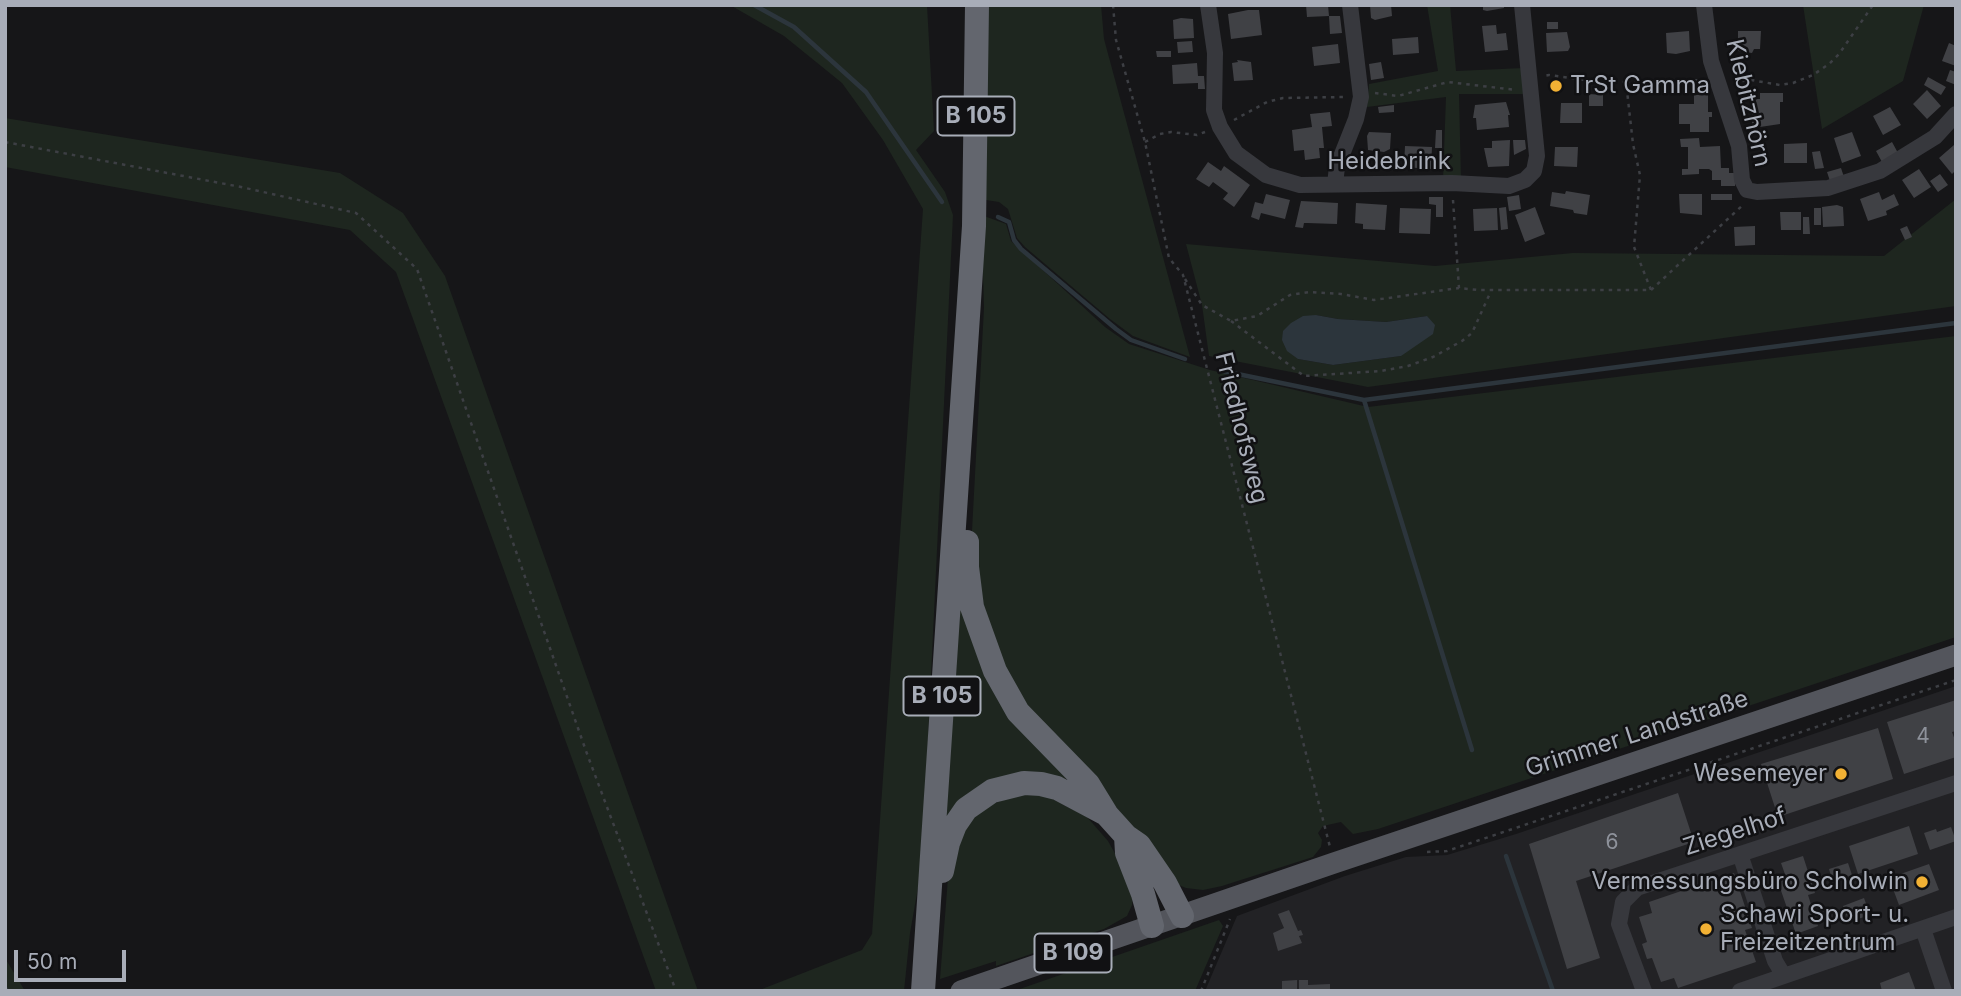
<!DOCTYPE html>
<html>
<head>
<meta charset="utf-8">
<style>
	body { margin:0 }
	#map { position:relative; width:1961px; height:996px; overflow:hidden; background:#161618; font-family:Inter,sans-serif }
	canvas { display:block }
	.frame { position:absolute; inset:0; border:7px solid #a8adb8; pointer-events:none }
	.scale { position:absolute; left:14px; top:950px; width:112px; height:32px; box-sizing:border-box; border:4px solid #a8adb8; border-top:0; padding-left:9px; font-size:21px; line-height:24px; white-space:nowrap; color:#a8adb8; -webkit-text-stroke:5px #111113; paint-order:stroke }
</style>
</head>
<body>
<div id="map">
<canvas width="1961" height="996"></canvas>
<div class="frame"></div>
<div class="scale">50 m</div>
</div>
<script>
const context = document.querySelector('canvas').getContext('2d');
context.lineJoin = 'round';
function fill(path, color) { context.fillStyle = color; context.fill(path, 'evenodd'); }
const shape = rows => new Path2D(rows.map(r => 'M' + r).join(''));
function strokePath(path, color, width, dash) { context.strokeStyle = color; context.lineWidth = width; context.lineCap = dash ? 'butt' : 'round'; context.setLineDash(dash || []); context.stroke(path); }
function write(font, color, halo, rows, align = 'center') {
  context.font = font + ' Inter,sans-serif'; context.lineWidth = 5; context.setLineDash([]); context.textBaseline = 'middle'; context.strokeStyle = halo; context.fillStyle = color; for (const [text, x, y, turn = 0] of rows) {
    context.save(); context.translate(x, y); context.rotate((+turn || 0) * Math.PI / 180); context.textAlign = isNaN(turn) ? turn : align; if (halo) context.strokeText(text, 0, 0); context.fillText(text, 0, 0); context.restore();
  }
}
const built = shape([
	[1956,686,1956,991,1205,991,1237,916,1345,876,1406,857,1447,855,1516,834]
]);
const green = shape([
	[730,5,927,5,934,131,916,150,945,192,953,215,925,801,920,876,910,933,904,991,757,991,862,950,872,934,923,209,883,140,842,83,784,36],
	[985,5,1101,5,1104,39,1190,357,1133,336,1110,319,1025,247,1017,238,1008,209,999,202,986,200],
	[1427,5,1450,5,1456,71,1524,68,1525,94,1459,94,1461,180,1443,179,1446,97,1367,107,1369,84,1438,71],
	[1803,5,1924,5,1903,81,1822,129],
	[5,118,340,173,403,213,445,276,698,991,656,991,396,272,350,230,5,167],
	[1956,199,1956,306,1368,387,1209,356,1202,305,1186,244,1435,266,1573,253,1884,256],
	[1316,315,1338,319,1386,322,1427,316,1401,356,1333,365,1298,359],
	[984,216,1006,224,1011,241,1105,327,1129,344,1210,370,1368,407,1956,336,1956,637,1378,829,1353,834,1341,822,1323,826,1318,833,1322,840,1321,847,1313,857,1222,886,1203,890,1186,888,1174,883,1116,807,1040,729,994,653,971,549,984,308,982,236],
	[958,602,1073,779,1047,778,944,825],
	[1033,789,1087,817,1108,841,1122,866,1133,896,1132,905,1127,916,1104,929,996,966,996,961,940,979,950,853,974,811],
	[1219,920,1223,926,1195,991,1014,991],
	[5,958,25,991,5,991]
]);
const water = shape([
	[1316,315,1338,319,1386,322,1427,316,1435,325,1433,334,1401,356,1333,365,1298,359,1287,351,1282,340,1283,331,1291,323,1303,316]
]);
const stream = shape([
	[754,5,794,27,866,92,942,202],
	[998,217,1009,222,1014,240,1021,249,1116,329,1131,340,1185,359],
	[1223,371,1364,400,1956,323],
	[1364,400,1472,750],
	[1506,856,1553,991],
	[5,988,7,991]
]);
const building = shape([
	[1306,5,1328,5,1329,16,1307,17],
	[1370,5,1391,5,1392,16,1375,20,1371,18],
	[1483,5,1504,5,1504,8,1487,11,1483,10],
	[1248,10,1259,10,1262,35,1231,39,1228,14],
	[1329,16,1340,16,1342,33,1330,34],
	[1181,18,1193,19,1194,38,1174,39,1173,20],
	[1547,22,1558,22,1558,29,1547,29],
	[1496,25,1497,34,1506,33,1508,50,1485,52,1482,26],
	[1689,31,1690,51,1676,54,1667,53,1666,33],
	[1738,31,1761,31,1760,49,1754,49,1752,53,1738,51],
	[1567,32,1570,47,1568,51,1547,52,1546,33],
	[1418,37,1419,53,1393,55,1392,39],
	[1192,41,1193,52,1178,53,1177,42],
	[1949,43,1956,46,1956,66,1942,61],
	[1338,44,1340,63,1314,66,1312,47],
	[1156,51,1171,51,1171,57,1157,57],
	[1237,60,1251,62,1253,80,1234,81,1232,63,1238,62],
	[1381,62,1384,78,1371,80,1369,64],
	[1197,63,1198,76,1204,76,1205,89,1198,89,1198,83,1173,84,1172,65],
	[1950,70,1956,72,1956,85,1946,81],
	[1928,77,1946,87,1941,95,1924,85],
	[1927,90,1941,106,1927,119,1913,104],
	[1760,93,1783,93,1783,102,1780,102,1780,124,1760,127,1760,124,1752,124,1752,99,1760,99],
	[1589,94,1603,95,1603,106,1589,106],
	[1694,95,1708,95,1708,112,1712,112,1712,117,1709,117,1709,132,1690,132,1690,124,1679,124,1679,104,1694,104],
	[1506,102,1510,115,1508,115,1509,127,1477,130,1476,118,1473,118,1475,105],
	[1561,103,1582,103,1582,123,1560,123],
	[1394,105,1394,112,1379,113,1378,107],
	[1890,107,1901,125,1883,135,1873,116],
	[1330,112,1332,126,1322,127,1324,148,1319,148,1320,158,1305,160,1304,150,1294,151,1292,130,1312,127,1310,114],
	[1436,130,1442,130,1442,148,1435,148],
	[1369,132,1391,133,1390,149,1384,152,1368,150,1367,136],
	[1852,132,1861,156,1842,163,1834,138],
	[1699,138,1700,147,1720,146,1721,168,1729,168,1729,173,1735,173,1735,186,1721,186,1721,180,1712,180,1712,171,1709,169,1699,169,1699,174,1682,175,1682,169,1688,169,1688,147,1681,147,1680,139],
	[1510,140,1509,166,1488,167,1484,148,1492,148,1492,141],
	[1513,140,1525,140,1526,149,1514,155],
	[1892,142,1898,153,1882,162,1876,151],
	[1807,143,1807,163,1784,163,1784,144],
	[1954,145,1956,148,1956,170,1952,174,1939,158],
	[1405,146,1432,147,1431,169,1404,167],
	[1555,147,1578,147,1577,167,1554,166],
	[1820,151,1824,168,1815,169,1812,152],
	[1208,162,1221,171,1224,166,1250,185,1234,207,1223,199,1228,193,1213,182,1209,187,1196,179],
	[1841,168,1844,177,1830,181,1827,172],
	[1919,169,1931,187,1914,198,1902,180],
	[1940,174,1948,185,1938,192,1930,181],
	[1566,191,1590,195,1587,215,1574,213,1573,210,1550,206,1552,192,1565,194],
	[1879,192,1882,200,1894,194,1899,205,1886,211,1887,215,1868,221,1860,199],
	[1266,194,1290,200,1285,219,1261,213,1259,220,1251,217,1255,202,1263,204],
	[1679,194,1702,194,1702,215,1680,213],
	[1711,194,1732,194,1732,200,1711,200],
	[1519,195,1521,209,1509,211,1507,197],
	[1429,197,1443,197,1443,217,1436,217,1436,205,1429,204],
	[1301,201,1338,203,1337,224,1307,223,1304,223,1303,228,1295,227],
	[1356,203,1387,205,1385,230,1363,229,1363,224,1355,223],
	[1837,205,1843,207,1844,226,1823,227,1822,207],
	[1506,207,1508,229,1501,230,1499,208],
	[1535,207,1545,234,1525,242,1515,215],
	[1400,208,1431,209,1430,234,1399,233],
	[1497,208,1498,230,1474,231,1473,209],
	[1814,208,1821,208,1821,225,1814,225],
	[1780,212,1801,212,1801,230,1781,230],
	[1803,217,1809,217,1810,234,1803,234],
	[1755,226,1755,245,1735,246,1734,227],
	[1907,226,1912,237,1905,240,1900,229],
	[1956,700,1956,731,1952,732,1956,743,1956,757,1904,774,1887,722],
	[1878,728,1893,779,1778,817,1761,764],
	[1678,793,1694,842,1576,881,1600,958,1567,969,1529,844],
	[1909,826,1918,854,1858,874,1849,846],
	[1951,827,1956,841,1930,850,1924,833,1936,829,1937,832],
	[1803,856,1815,893,1808,895,1818,926,1796,934,1777,879,1786,877,1781,863],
	[1848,863,1852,875,1833,882,1829,869],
	[1929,864,1939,890,1899,905,1889,878],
	[1734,873,1752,928,1745,930,1756,962,1678,988,1674,978,1661,982,1652,958,1647,959,1642,944,1647,942,1639,917,1652,913,1649,902],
	[1864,898,1870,915,1849,922,1843,906],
	[1289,910,1298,931,1301,930,1303,935,1299,936,1302,943,1278,951,1273,933,1284,928,1278,914],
	[1909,972,1916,991,1882,991,1880,983],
	[1297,980,1297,991,1282,991,1282,981],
	[1299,980,1308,980,1308,985,1330,984,1330,991,1299,991]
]);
const path = shape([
	[1113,5,1116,40,1145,142,1169,258,1183,275,1330,847],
	[1626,82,1703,80],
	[1734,82,1751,80,1780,85,1793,83,1813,75,1829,64,1839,54,1873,5],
	[1375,93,1398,96,1448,82,1516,90],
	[1234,120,1267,102,1283,98,1344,97],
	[5,142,241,187,356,213,417,269,586,751,676,991],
	[1145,142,1160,134,1171,132,1197,135,1205,132],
	[1453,200,1459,288,1478,290,1651,290,1634,247,1640,175,1633,144,1626,82,1592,81,1549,75,1543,76],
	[1185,279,1202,305,1231,321,1257,316,1290,295,1309,292,1341,294,1374,300,1459,288],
	[1651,290,1744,204],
	[1231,321,1304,376,1381,371,1408,366,1433,357,1462,341,1472,333,1491,291],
	[1427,852,1447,851,1956,680],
	[1201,991,1230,919]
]);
const minor = shape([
	[1208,5,1215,53,1214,110,1220,127,1236,153,1266,175,1300,185,1452,183,1509,186,1525,180,1534,171,1537,156,1522,5],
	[1704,5,1711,61,1739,146,1742,180,1747,190,1757,192,1828,188,1880,171,1935,137,1956,114],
	[1335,184,1337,167,1356,119,1361,97,1350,5],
	[1740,854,1775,961,1784,976],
	[1923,929,1944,991],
	[1644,991,1619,924,1623,902,1637,888,1956,783],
	[1740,991,1956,917]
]);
const major = shape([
	[961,991,1334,863,1956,655]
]);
const highway = shape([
	[967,542,967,567,972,607,995,671,1018,712,1088,784,1107,815,1126,836,1139,845,1165,883,1182,916],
	[1126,836,1127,853,1143,894,1152,926],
	[942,871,948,843,955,825,966,809,992,791,1024,783,1041,784,1057,788,1104,813],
	[923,991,974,226,977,5]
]);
const markers = [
	[1556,86,7,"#f2b134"],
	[1841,774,7,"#f2b134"],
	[1922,882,7,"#f2b134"],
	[1706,929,7,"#f2b134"]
];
const numberNames = [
	["4",1923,737],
	["6",1612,843]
];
const shields = [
	[976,116,77],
	[942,696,77],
	[1073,953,77]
];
const shieldNames = [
	["B 105",976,116],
	["B 105",942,696],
	["B 109",1073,953]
];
const poiNames = [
	["TrSt Gamma",1570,86],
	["Wesemeyer",1827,774,"right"],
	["Vermessungsbüro Scholwin",1908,882,"right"],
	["Schawi Sport- u.",1720,915],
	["Freizeitzentrum",1720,943]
];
const streetNames = [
	["Kiebitzhörn",1748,103,77],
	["Heidebrink",1389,162],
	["Friedhofsweg",1241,428,76],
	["Grimmer Landstraße",1637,734,-18],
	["Ziegelhof",1735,832,-18]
];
fill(built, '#222225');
fill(green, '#1e261f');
fill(water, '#2c353c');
strokePath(stream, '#2c353c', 4.5);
fill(building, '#404145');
strokePath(path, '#3d3f44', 2.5, [3.5, 5]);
strokePath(minor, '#37383d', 16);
strokePath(major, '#53555c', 21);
strokePath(highway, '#63666e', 24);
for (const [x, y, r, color] of markers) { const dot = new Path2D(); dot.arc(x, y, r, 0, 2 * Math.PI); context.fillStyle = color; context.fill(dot); strokePath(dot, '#111113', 2.5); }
write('21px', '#8e929b', null, numberNames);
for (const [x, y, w] of shields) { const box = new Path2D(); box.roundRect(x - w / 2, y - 19.5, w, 39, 5); context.fillStyle = '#111113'; context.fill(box); strokePath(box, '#a8adb8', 2); }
write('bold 23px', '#a8adb8', null, shieldNames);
write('24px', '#a8adb8', '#111113', poiNames, 'left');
write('24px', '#a8adb8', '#111113', streetNames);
</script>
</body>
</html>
